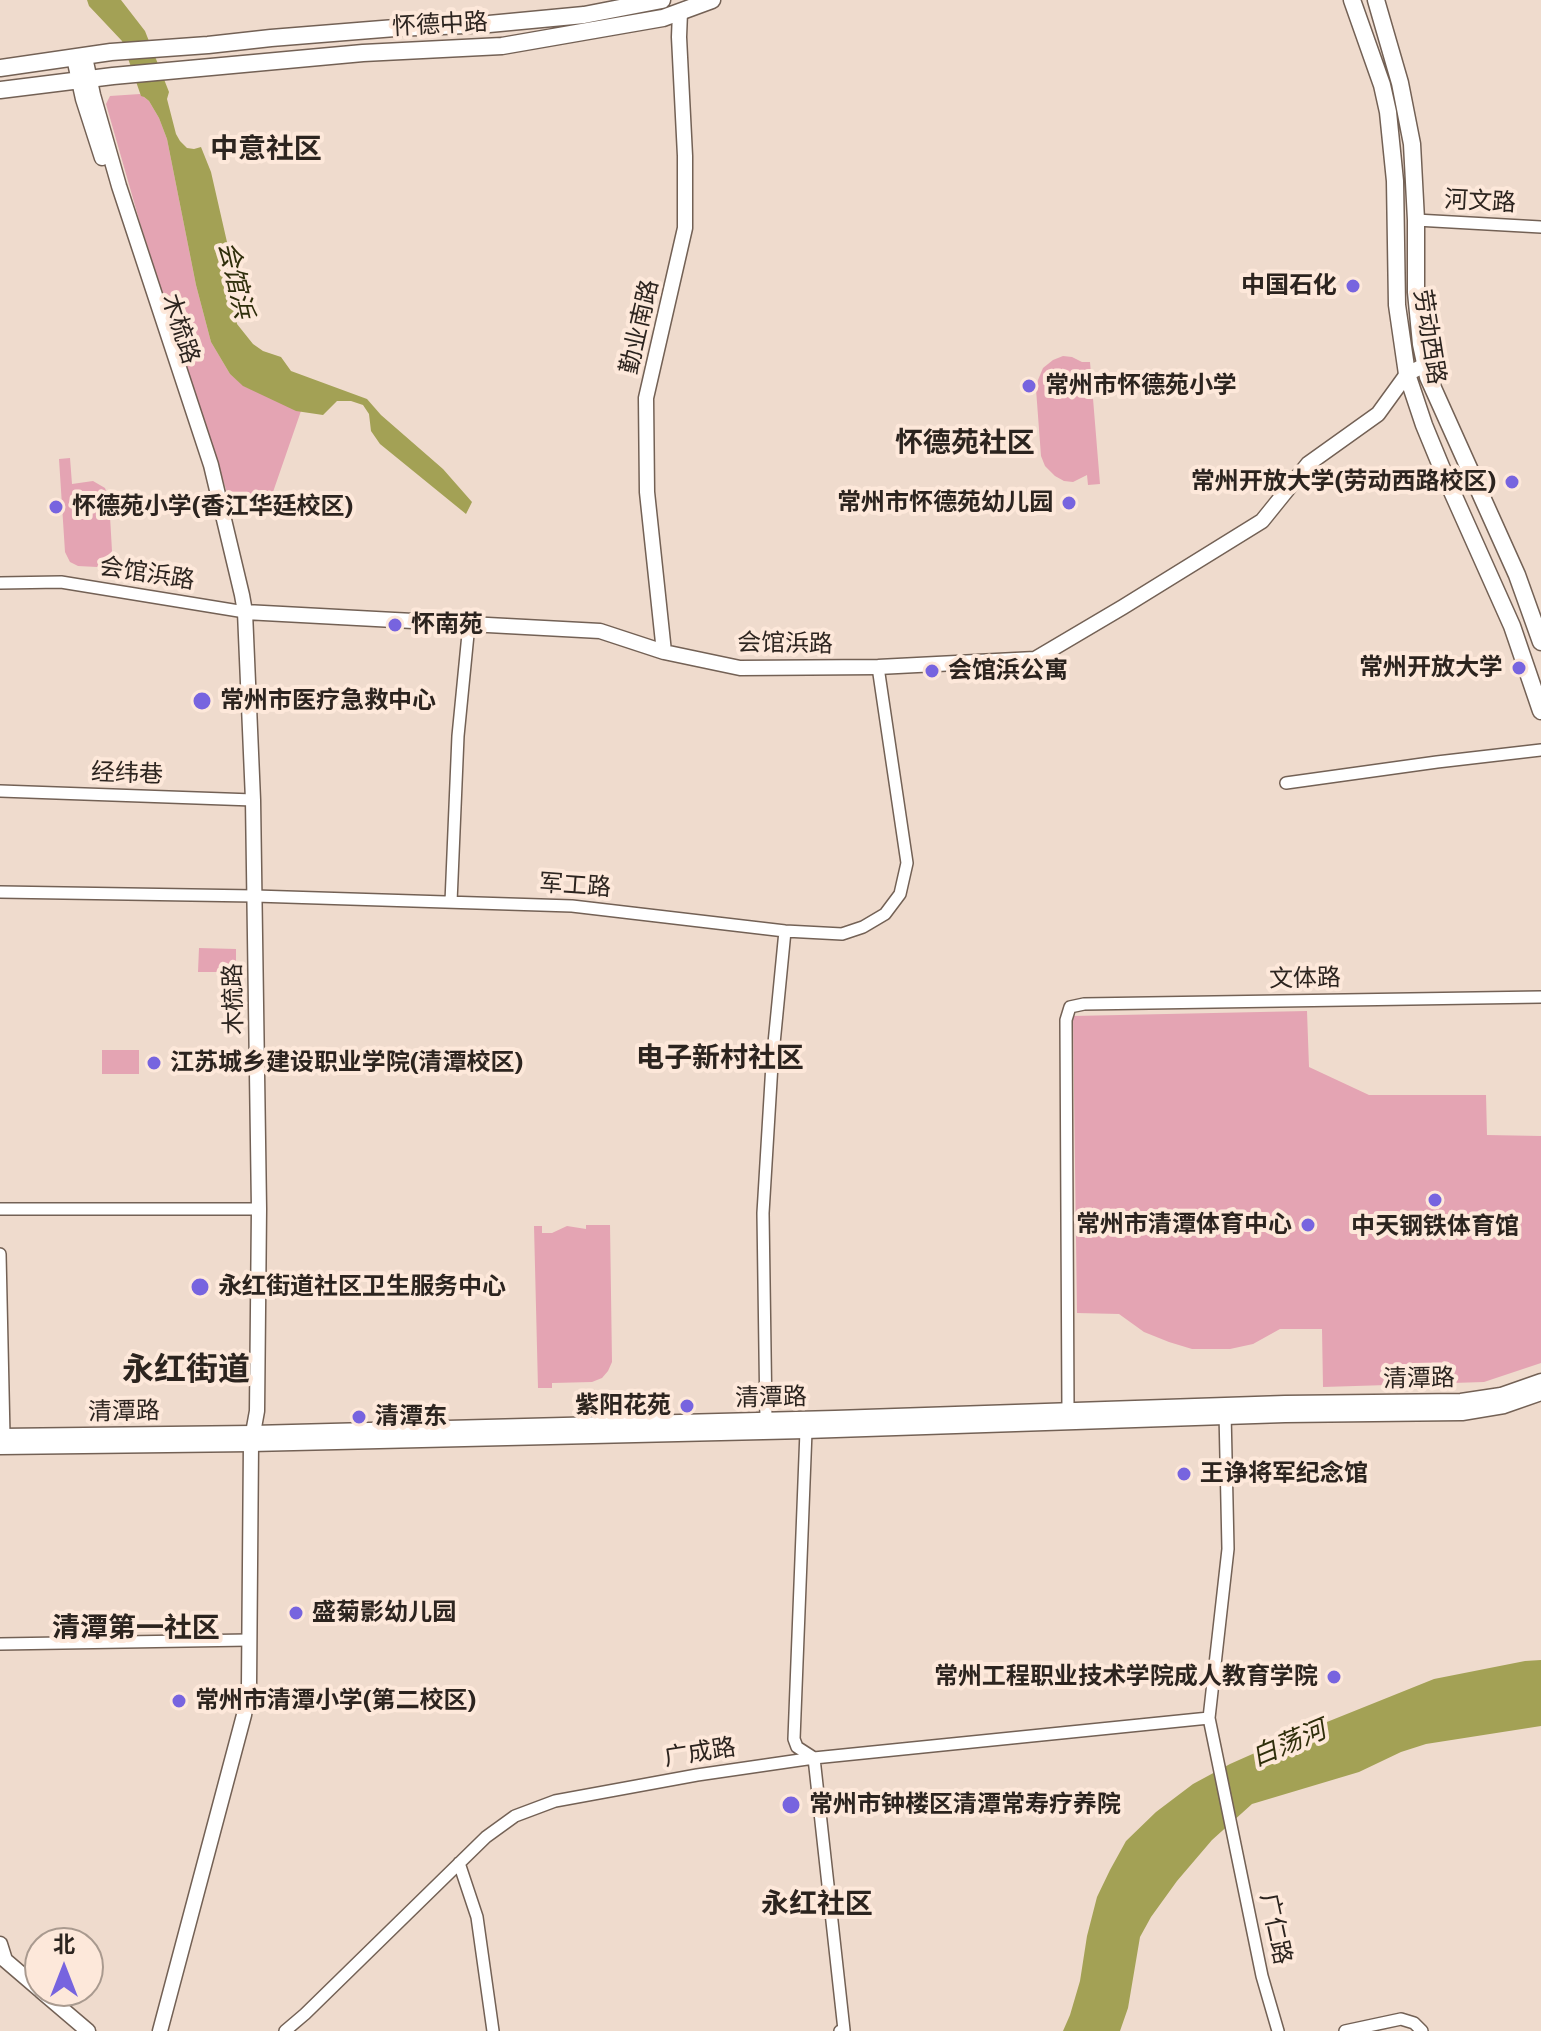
<!DOCTYPE html>
<html>
<head>
<meta charset="utf-8">
<style>
	body { margin:0 }
	#map { position:relative; width:1541px; height:2031px; overflow:hidden; background:#efdbcd; font-family:"Roboto Serif","Noto Sans SC",serif }
	canvas { display:block }
	.north { position:absolute; left:24px; top:1927px; width:80px; height:80px; box-sizing:border-box; background:#fde8da; border:2px solid #a99a8f; border-radius:50%; rotate:0deg; font-size:22px; font-weight:700; line-height:32px; text-align:center; color:#2c241f }
	.north::after { content:''; display:block; margin:auto; width:28px; height:36px; background:#7764df; clip-path:polygon(50% 0,100% 100%,50% 72%,0 100%) }
</style>
</head>
<body>
<div id="map">
<canvas width="1541" height="2031"></canvas>
<div class="north">北</div>
</div>
<script>
const context = document.querySelector('canvas').getContext('2d');
context.lineJoin = 'round';
function fill(path, color) { context.fillStyle = color; context.fill(path, 'evenodd'); }
const shape = rows => new Path2D(rows.map(r => 'M' + r).join(''));
function strokePath(path, color, width, dash) { context.strokeStyle = color; context.lineWidth = width; context.lineCap = dash ? 'butt' : 'round'; context.setLineDash(dash || []); context.stroke(path); }
function write(font, color, halo, rows, align = 'center') {
  context.font = font + ' "Roboto Serif","Noto Sans SC",serif'; context.lineWidth = 8; context.setLineDash([]); context.textBaseline = 'middle'; context.strokeStyle = halo; context.fillStyle = color; for (const [text, x, y, turn = 0] of rows) {
    context.save(); context.translate(x, y); context.rotate((+turn || 0) * Math.PI / 180); context.textAlign = isNaN(turn) ? turn : align; if (halo) context.strokeText(text, 0, 0); context.fillText(text, 0, 0); context.restore();
  }
}
const green = shape([
	[140,94,149,101,159,118,167,139,196,285,211,342,230,374,244,386,301,411,273,492,232,508,140,223,106,104,110,96],
	[1063,356,1072,357,1082,362,1090,362,1100,484,1088,485,1087,475,1073,482,1064,481,1055,476,1045,466,1041,456,1036,389,1038,380,1043,368,1053,360],
	[70,458,72,484,93,481,105,488,109,499,112,551,110,558,97,567,78,566,70,562,65,552,59,459],
	[199,948,236,949,236,972,198,972],
	[1307,1011,1309,1067,1369,1095,1486,1095,1487,1135,1541,1136,1541,1363,1484,1382,1323,1387,1322,1329,1280,1329,1253,1344,1230,1349,1192,1349,1169,1342,1144,1332,1119,1314,1077,1313,1073,1016],
	[102,1050,139,1050,139,1074,102,1074],
	[586,1225,610,1225,612,1362,608,1371,602,1378,592,1382,552,1383,552,1388,538,1388,534,1226,542,1226,542,1233,552,1233,567,1226,586,1229]
]);
const water = shape([
	[87,0,121,0,145,31,169,92,167,99,176,134,180,141,187,148,194,149,201,147,211,172,232,264,230,283,237,324,253,344,263,351,281,357,291,371,367,399,381,415,443,469,472,502,466,514,380,444,371,431,369,414,363,405,351,401,337,401,323,415,296,411,243,386,230,374,211,342,196,285,167,139,159,118,149,101,144,97,141,96,122,41,89,6],
	[1541,1660,1541,1726,1426,1744,1401,1752,1359,1772,1252,1804,1212,1840,1177,1881,1151,1917,1140,1937,1128,2008,1120,2031,1063,2031,1070,2015,1080,1981,1087,1936,1097,1897,1110,1870,1126,1841,1156,1812,1193,1784,1230,1764,1302,1732,1434,1679,1525,1661]
]);
const minor = shape([
	[1416,220,1541,227],
	[0,583,61,582,245,612],
	[1286,783,1437,762,1541,750],
	[0,791,253,800],
	[0,892,255,896,572,906,785,931,842,934,863,927,885,914,900,894,907,863,878,667],
	[451,902,458,736,469,624],
	[0,1209,259,1209],
	[0,1254,4,1436],
	[1068,1411,1066,1020,1070,1007,1084,1004,1541,997],
	[1225,1412,1228,1549,1209,1718,1262,1976,1278,2031],
	[766,1420,763,1213,772,1064,785,931],
	[806,1431,794,1739,797,1747,814,1758,844,2030,840,2031],
	[0,1644,249,1640],
	[459,1863,477,1917,493,2031],
	[285,2031,305,2014,486,1837,515,1816,555,1801,697,1775,814,1758,1209,1718],
	[1345,2031,1401,2019,1414,2023,1422,2031]
]);
const tertiary = shape([
	[85,57,93,95,119,186,211,465,242,595,245,612,253,800,259,1209,257,1411,251,1444,249,1685,244,1715,160,2031],
	[74,58,83,99,102,158],
	[245,612,600,631,664,652,740,668,878,667,1035,659,1123,607,1262,521,1308,464,1378,414,1407,374,1425,365],
	[664,652,647,492,646,398,685,228,685,156,679,37,680,12],
	[0,1944,5,1960,40,1990],
	[41,1991,88,2031]
]);
const secondary = shape([
	[0,1436,253,1433,835,1418,1285,1403,1461,1401,1501,1395,1541,1381],
	[0,1447,251,1444,806,1431,1285,1415,1462,1413,1504,1406,1541,1393]
]);
const primary = shape([
	[1352,0,1382,85,1388,112,1395,181,1397,305,1407,374,1424,425,1445,476,1512,626,1541,711],
	[1376,0,1400,83,1412,144,1416,220,1416,292,1421,344,1428,377,1517,575,1541,642],
	[0,68,111,52,208,45,271,38,395,28,489,24,584,15,662,0],
	[0,90,113,76,363,53,502,46,663,18,712,0]
]);
const markers = [
	[1353,286,8,"#7764df"],
	[1029,386,8,"#7764df"],
	[1512,482,8,"#7764df"],
	[1069,503,8,"#7764df"],
	[56,507,8,"#7764df"],
	[395,625,8,"#7764df"],
	[1519,668,8,"#7764df"],
	[932,671,8,"#7764df"],
	[202,701,10,"#7764df"],
	[154,1063,8,"#7764df"],
	[1435,1200,8,"#7764df"],
	[1308,1225,8,"#7764df"],
	[200,1287,10,"#7764df"],
	[687,1406,8,"#7764df"],
	[359,1417,8,"#7764df"],
	[1184,1474,8,"#7764df"],
	[296,1613,8,"#7764df"],
	[1334,1677,8,"#7764df"],
	[179,1701,8,"#7764df"],
	[791,1805,10,"#7764df"]
];
const streetNames = [
	["怀德中路",440,25,-3],
	["河文路",1480,202,3],
	["勤业南路",640,327,-77],
	["木梳路",180,329,72],
	["劳动西路",1429,337,81],
	["会馆浜路",147,574,9],
	["会馆浜路",785,644,1],
	["经纬巷",127,774,2],
	["军工路",575,886,4],
	["文体路",1305,979,-1],
	["木梳路",234,999,-91],
	["清潭路",1419,1379,-1],
	["清潭路",771,1398,-1],
	["清潭路",124,1412,-1],
	["广成路",700,1753,-9],
	["广仁路",1275,1929,78]
];
const poiNames = [
	["中国石化",1337,286,"right"],
	["常州市怀德苑小学",1045,386],
	["常州开放大学(劳动西路校区)",1496,482,"right"],
	["常州市怀德苑幼儿园",1053,503,"right"],
	["怀德苑小学(香江华廷校区)",72,507],
	["怀南苑",411,625],
	["常州开放大学",1503,668,"right"],
	["会馆浜公寓",948,671],
	["常州市医疗急救中心",220,701],
	["江苏城乡建设职业学院(清潭校区)",170,1063],
	["常州市清潭体育中心",1292,1225,"right"],
	["中天钢铁体育馆",1435,1227,"center"],
	["永红街道社区卫生服务中心",218,1287],
	["紫阳花苑",671,1406,"right"],
	["清潭东",375,1417],
	["王诤将军纪念馆",1200,1474],
	["盛菊影幼儿园",312,1613],
	["常州工程职业技术学院成人教育学院",1318,1677,"right"],
	["常州市清潭小学(第二校区)",195,1701],
	["常州市钟楼区清潭常寿疗养院",809,1805]
];
const waterNames = [
	["会馆浜",235,280,77],
	["白荡河",1289,1744,-23]
];
const quarterNames = [
	["中意社区",266,150],
	["怀德苑社区",965,444],
	["电子新村社区",720,1059],
	["清潭第一社区",136,1629],
	["永红社区",817,1905]
];
const districtNames = [
	["永红街道",186,1371]
];
fill(green, '#e4a4b3');
fill(water, '#a3a155');
strokePath(minor, '#736155', 14);
strokePath(tertiary, '#736155', 17);
strokePath(secondary, '#736155', 17);
strokePath(primary, '#736155', 19);
strokePath(minor, '#fff', 11);
strokePath(tertiary, '#fff', 14);
strokePath(secondary, '#fff', 14);
strokePath(primary, '#fff', 16);
for (const [x, y, r, color] of markers) { const dot = new Path2D(); dot.arc(x, y, r, 0, 2 * Math.PI); context.fillStyle = color; context.fill(dot); strokePath(dot, '#fde8da', 3); }
write('24px', '#2c241f', '#fde8da', streetNames);
write('bold 24px', '#2c241f', '#fde8da', poiNames, 'left');
write('italic 26px', '#2f2e0b', '#fde8da', waterNames);
write('bold 28px', '#2c241f', '#fde8da', quarterNames);
write('bold 32px', '#2c241f', '#fde8da', districtNames);
</script>
</body>
</html>
